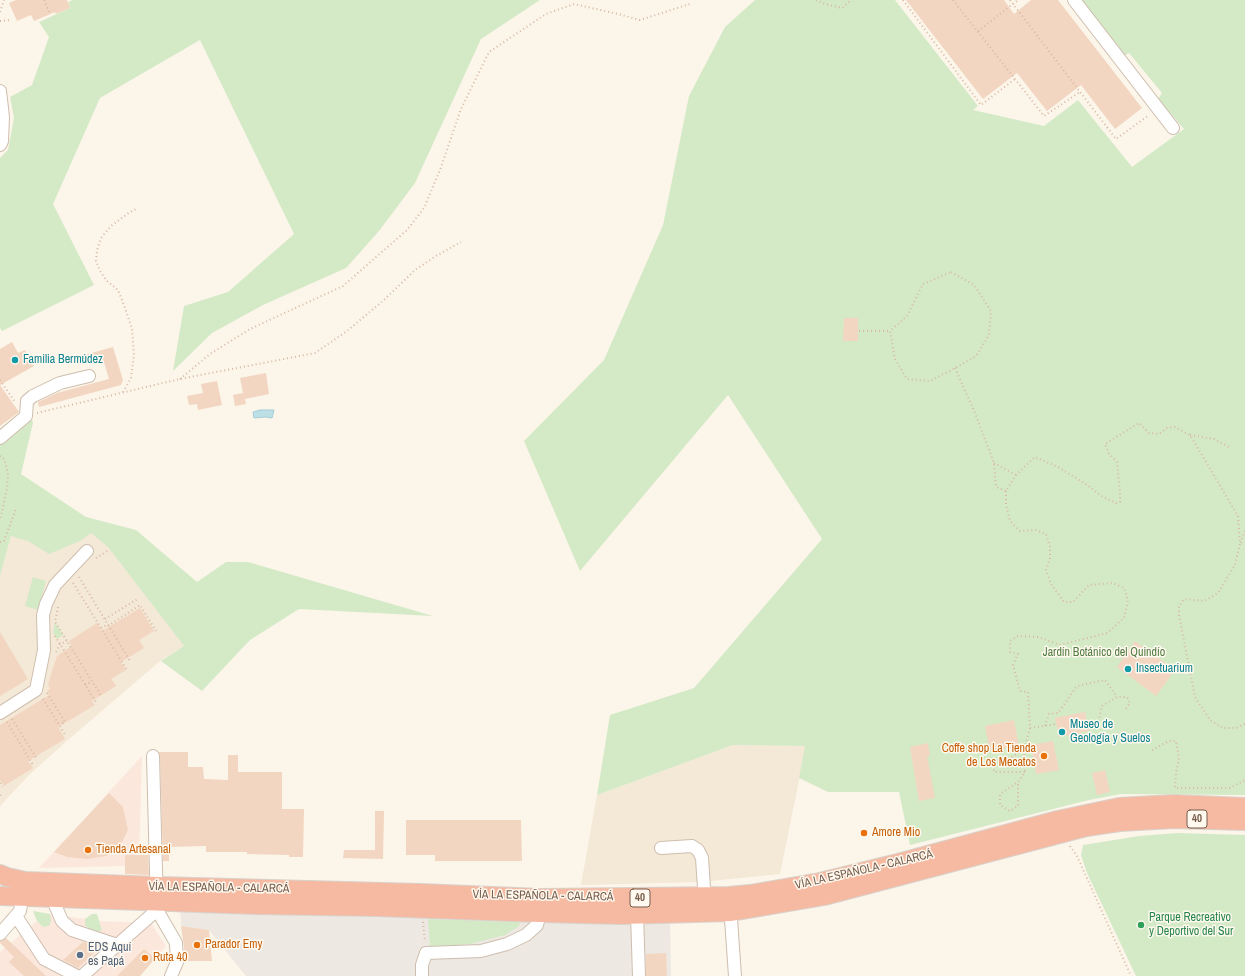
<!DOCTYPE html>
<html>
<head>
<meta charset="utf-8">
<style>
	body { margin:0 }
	canvas { display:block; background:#fcf5e9 }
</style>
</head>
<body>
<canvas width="1245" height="976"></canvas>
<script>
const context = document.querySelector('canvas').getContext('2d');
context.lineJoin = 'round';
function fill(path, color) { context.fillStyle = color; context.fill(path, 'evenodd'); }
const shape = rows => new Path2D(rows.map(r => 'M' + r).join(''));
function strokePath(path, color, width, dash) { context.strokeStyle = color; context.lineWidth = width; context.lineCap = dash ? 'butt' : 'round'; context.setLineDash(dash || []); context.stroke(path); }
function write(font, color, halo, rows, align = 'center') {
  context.font = font + ' "Archivo Narrow",sans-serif'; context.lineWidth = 3; context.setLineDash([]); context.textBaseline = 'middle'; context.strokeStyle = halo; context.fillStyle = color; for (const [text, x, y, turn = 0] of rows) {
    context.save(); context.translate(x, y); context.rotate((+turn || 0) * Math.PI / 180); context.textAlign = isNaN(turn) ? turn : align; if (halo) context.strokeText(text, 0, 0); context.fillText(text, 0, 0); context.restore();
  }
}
const residential = shape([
	[86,517,184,646,160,661,69,739,29,775,0,806,0,576,11,535],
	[733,745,806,746,780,874,700,882,581,885,597,795]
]);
const commercial = shape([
	[142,756,139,855,125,856,125,866,39,868],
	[50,914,85,919,85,925,89,929,95,933,102,930,99,921,151,923,166,946,140,976,0,976,0,952,37,921,43,927,51,921]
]);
const industrial = shape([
	[180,903,670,916,671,976,246,976,209,930,181,926]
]);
const green = shape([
	[73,0,540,0,481,39,415,183,379,231,346,268,263,305,212,333,173,371,184,306,228,292,294,234,200,40,100,98,53,204,94,285,2,331,0,328,0,158,8,150,14,118,10,97,32,85,49,37,39,22,70,8,68,2],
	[755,0,895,0,978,106,973,110,1044,126,1078,100,1132,167,1184,129,1158,99,1162,93,1129,53,1124,56,1080,0,1245,0,1245,795,1121,794,1089,800,910,845,899,792,828,792,799,778,805,746,733,745,597,795,610,715,694,688,822,539,728,395,580,571,524,441,604,360,663,225,689,96,725,27],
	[32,419,33,423,21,474,86,517,136,530,197,582,226,562,248,562,433,616,299,609,250,640,202,691,161,661,184,646,108,547,91,533,80,541,49,554,28,541,11,536,0,576,0,441],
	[33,577,46,581,38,610,25,606],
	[55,622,63,635,57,639,53,633],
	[1178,833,1245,835,1245,976,1136,976,1087,873,1081,855,1083,845,1139,836],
	[33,911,50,914,51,921,49,926,43,927,37,921],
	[92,914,97,914,102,930,96,933,89,929,85,925,85,919],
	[428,919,520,922,519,926,505,935,470,944,430,947]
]);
const water = shape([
	[260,410,274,410,272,418,265,417,254,418,253,412,260,410]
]);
const building = shape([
	[16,0,67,0,70,8,56,14,55,12,34,21,31,15,17,21,9,3],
	[906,0,1004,0,1014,14,1031,0,1058,0,1142,108,1115,129,1081,85,1047,111,1017,73,983,99],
	[844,318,858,318,858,341,843,341],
	[12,342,18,353,25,350,34,366,0,385,19,412,0,426,0,349],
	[113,347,123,380,121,385,39,407,38,402,57,393,109,379,103,359,79,365,77,357],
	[266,373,269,394,245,399,246,404,235,406,233,395,243,393,240,378],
	[217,381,222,405,198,410,197,404,189,405,187,396,203,393,201,384],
	[140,608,154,631,139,640,144,648,121,662,126,670,111,679,116,686,92,701,95,705,58,727,65,739,28,761,33,768,4,786,0,780,0,725,49,695,47,691,50,689,48,684,57,656,72,646,69,641,97,623,102,631],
	[0,632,28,679,0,696],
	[1135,641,1175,670,1156,696,1117,667],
	[1085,712,1089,731,1059,737,1055,718],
	[1014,720,1019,746,990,751,985,726],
	[1053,741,1059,770,1036,774,1031,745],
	[928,743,930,756,927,756,935,798,919,801,910,747],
	[159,752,188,752,188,767,203,767,204,779,228,780,228,755,238,755,238,772,282,772,282,809,304,809,303,857,289,857,289,855,247,854,247,852,206,852,206,846,169,847,169,861,163,861,160,756],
	[1105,770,1110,792,1097,795,1092,773],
	[109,793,123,807,128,830,119,848,106,856,87,859,67,857,54,852],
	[375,811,384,811,383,859,343,858,344,850,375,850],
	[406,820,521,820,522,861,435,861,435,855,406,855],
	[125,855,148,855,149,875,125,874],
	[181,926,209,930,212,961,186,961],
	[6,938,46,976,24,976,9,962,14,957,0,943,0,941],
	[83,942,93,945,97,950,78,968,63,960],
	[144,949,155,959,140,976,117,976],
	[666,953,667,976,646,976,646,954]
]);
const path = shape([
	[44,0,50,14],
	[816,0,825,4,842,8,851,0],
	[903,0,981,105,1015,79],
	[953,0,1044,116,1080,92],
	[1010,0,1116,139,1149,115],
	[0,12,4,0],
	[0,21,12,20],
	[978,31,1018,0],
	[951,272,974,285,991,311,989,335,976,356,955,368,930,381,907,379,895,359,890,331,907,316,923,284,951,272],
	[859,331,890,331],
	[955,368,975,413,994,463,996,487,1006,491,1016,475,1035,457,1058,467,1087,485,1103,497,1116,503,1120,502,1120,492,1117,462,1109,454,1105,444,1139,423,1149,433,1159,434,1167,428,1175,427,1190,435,1238,516,1240,544,1235,565,1218,593,1204,601,1184,599,1179,606,1179,615,1195,697,1210,720,1223,728,1236,728,1245,724],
	[180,379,210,354,250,329,343,286,407,230,424,208,440,170,461,109,489,52,546,14,574,4,618,14,640,20,690,4],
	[0,380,15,402],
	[123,392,131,378,134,355,132,329,125,308,118,290,107,281,100,271,96,261,97,250,101,238,111,226,130,212,138,208],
	[37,413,180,379,315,353,347,331,384,300,415,270,436,256,461,242],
	[1190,435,1214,439,1229,447],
	[0,456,4,459,8,473,7,488,0,521],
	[994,463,1016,475],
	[1006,491,1006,505,1010,521,1020,531,1036,530,1046,534,1050,547,1050,559,1046,570,1051,584,1064,602,1073,602,1089,585,1113,583,1124,588,1128,600,1124,618,1107,633,1060,645,1038,637,1018,636,1010,641,1010,652,1018,654,1013,665,1020,691,1028,692,1030,728,1024,750,1010,758,993,762,994,772,1025,772,1018,782,1000,794,1000,805,1010,811,1018,806,1018,782],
	[0,542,4,541,16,509],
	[1241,543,1245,530],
	[96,558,109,550],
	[79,577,130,661],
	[73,583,127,670],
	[58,607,55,622,102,697],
	[105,619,139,598],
	[108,626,140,605,156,631],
	[101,628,108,624],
	[55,636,96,702],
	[56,652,60,644,67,641],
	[85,685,92,681],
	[47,693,65,722,60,725],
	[43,699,66,736],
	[12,719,37,759],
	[7,722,33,765],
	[1045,726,1049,714,1058,713,1077,686,1105,680,1117,697],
	[1088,726,1098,723,1102,706,1117,697,1127,697,1130,703,1125,710],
	[1030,728,1057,724],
	[1024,750,1025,772],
	[1152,750,1169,741,1176,741,1179,758,1176,773,1175,788,1230,788,1245,780],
	[0,783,2,787],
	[0,795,2,798],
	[1070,846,1077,856,1131,976],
	[423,922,425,942]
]);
const minor = shape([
	[1074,0,1173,128],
	[0,91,3,117,2,141,0,145],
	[0,438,26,416,27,401,33,396,60,383,89,376],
	[0,713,36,690,44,650,43,615,46,604,55,585,87,551],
	[153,756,157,910,176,943,177,962,171,976],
	[661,848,692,846,698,850,702,858,705,903],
	[52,898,62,921,72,930,117,945],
	[730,905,735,976],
	[637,914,639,976],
	[16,916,44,959,77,976],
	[0,934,20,911,22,898],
	[82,976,157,910],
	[422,976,422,965,426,953,481,951,507,944,526,935,537,925,540,913,540,907]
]);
const highway = shape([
	[0,874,7,877,25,881,157,886,421,893,540,898,729,896,750,894,820,882,898,863,1058,820,1119,807,1174,804,1245,807],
	[0,896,256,905,377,907,540,913,621,915,731,912,824,896,1086,827,1120,822,1174,819,1245,821]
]);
const markers = [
	[15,360,4,"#0f9aa8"],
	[1128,669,4,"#0f9aa8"],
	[1062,732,4,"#0f9aa8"],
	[1044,756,4,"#e8710a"],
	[864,833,4,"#e8710a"],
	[88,850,4,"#e8710a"],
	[1141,925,4,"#2e9e5b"],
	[197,945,4,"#e8710a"],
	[80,955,4,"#5c6f8a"],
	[145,958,4,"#e8710a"]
];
const shields = [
	[1197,819,20],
	[640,898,20]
];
const shieldNames = [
	["40",1197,819],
	["40",640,898]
];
const cultureNames = [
	["Familia Bermúdez",23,360],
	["Insectuarium",1136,669],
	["Museo de",1070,725],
	["Geología y Suelos",1070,739]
];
const parkNames = [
	["Jardín Botánico del Quindío",1104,653]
];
const foodNames = [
	["Coffe shop La Tienda",1036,749,"right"],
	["de Los Mecatos",1036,763,"right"],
	["Amore Mio",872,833],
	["Tienda Artesanal",96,850],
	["Parador Emy",205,945],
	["Ruta 40",153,958]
];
const streetNames = [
	["VÍA LA ESPAÑOLA - CALARCÁ",864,870,-13],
	["VÍA LA ESPAÑOLA - CALARCÁ",219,888,1],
	["VÍA LA ESPAÑOLA - CALARCÁ",543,896,1]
];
const leisureNames = [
	["Parque Recreativo",1149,918],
	["y Deportivo del Sur",1149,932]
];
const serviceNames = [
	["EDS Aquí",88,948],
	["es Papá",88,962]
];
fill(residential, '#f4e8d7');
fill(commercial, '#fce7dd');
fill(industrial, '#ede8e2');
fill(green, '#d4eac7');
fill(water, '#bddfe6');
strokePath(water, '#a3ced8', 1);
fill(building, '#f2d6c1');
strokePath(minor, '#cebeae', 14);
strokePath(highway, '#d9d2cd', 20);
strokePath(path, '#d7b9a3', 2, [1, 3]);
strokePath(minor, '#fff', 12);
strokePath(highway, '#f5baa1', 18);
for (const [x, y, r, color] of markers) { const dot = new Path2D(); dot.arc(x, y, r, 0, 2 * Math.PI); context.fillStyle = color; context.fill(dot); strokePath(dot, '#fff9ef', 1.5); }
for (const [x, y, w] of shields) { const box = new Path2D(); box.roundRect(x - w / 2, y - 9, w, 18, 3); context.fillStyle = '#fff9ef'; context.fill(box); strokePath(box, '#775d4c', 1); }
write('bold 11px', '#775d4c', null, shieldNames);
write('12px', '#0d838f', '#fff9ef', cultureNames, 'left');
write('12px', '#537c44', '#fff9ef', parkNames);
write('12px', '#c56008', '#fff9ef', foodNames, 'left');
write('12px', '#775d4c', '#fff9ef', streetNames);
write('12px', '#27864d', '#fff9ef', leisureNames, 'left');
write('12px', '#4e5e75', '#fff9ef', serviceNames, 'left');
</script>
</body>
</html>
